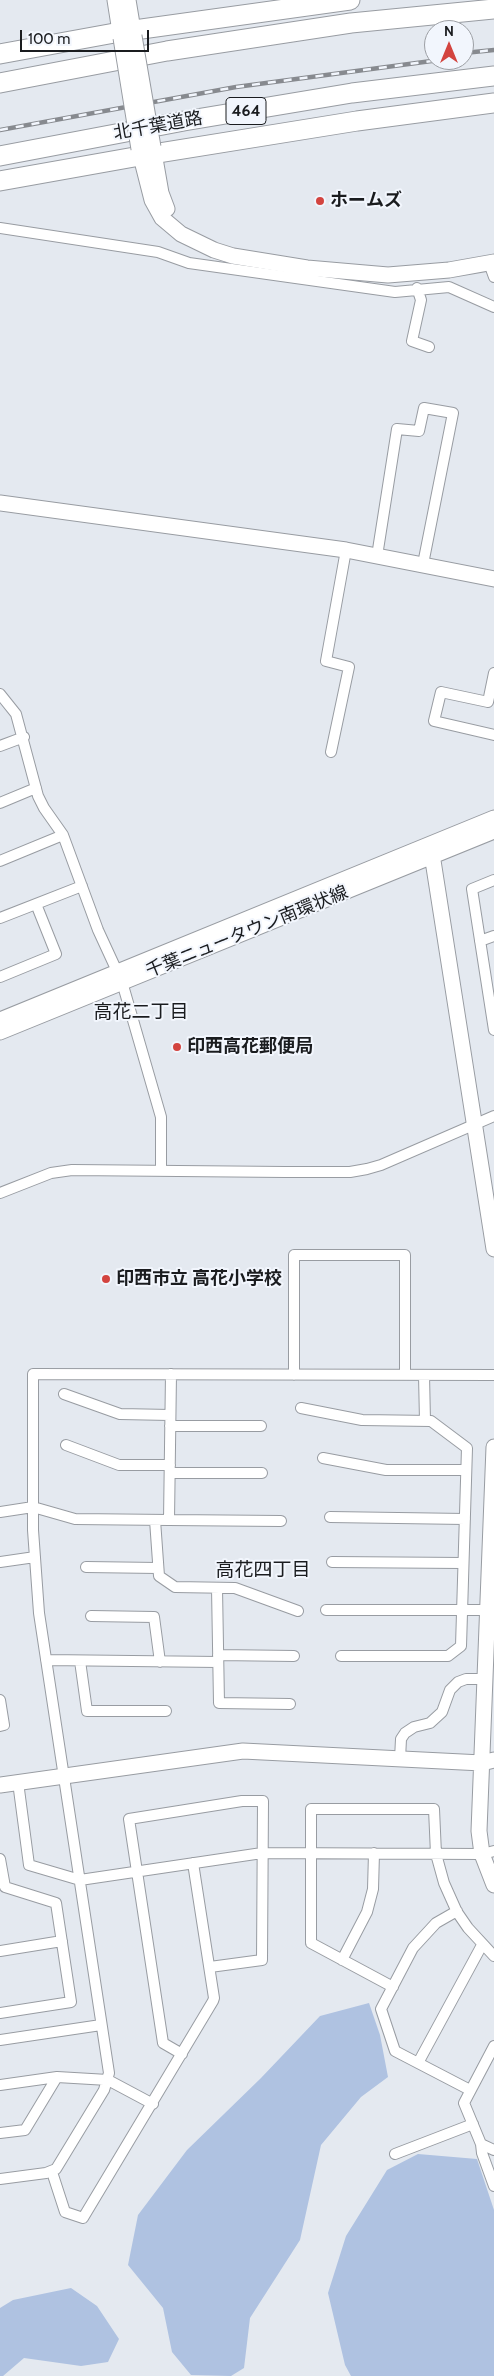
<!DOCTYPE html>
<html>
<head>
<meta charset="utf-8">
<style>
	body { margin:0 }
	#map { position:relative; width:494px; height:2376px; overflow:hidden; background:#e4e9f0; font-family:Cabin,sans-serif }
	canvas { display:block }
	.north { position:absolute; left:424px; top:20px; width:50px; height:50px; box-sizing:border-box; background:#f2f6fd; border:1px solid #9c9fa4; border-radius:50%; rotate:0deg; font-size:14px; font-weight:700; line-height:20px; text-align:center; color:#1a1c1f }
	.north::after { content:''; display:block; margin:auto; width:18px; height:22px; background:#d3443f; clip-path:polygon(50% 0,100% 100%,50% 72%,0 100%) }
	.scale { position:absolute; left:20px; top:30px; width:129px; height:22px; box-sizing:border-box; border:2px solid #1a1c1f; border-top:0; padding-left:6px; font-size:15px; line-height:18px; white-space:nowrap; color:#1a1c1f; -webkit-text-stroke:4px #f2f6fd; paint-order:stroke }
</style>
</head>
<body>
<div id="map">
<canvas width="494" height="2376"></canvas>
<div class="north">N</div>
<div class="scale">100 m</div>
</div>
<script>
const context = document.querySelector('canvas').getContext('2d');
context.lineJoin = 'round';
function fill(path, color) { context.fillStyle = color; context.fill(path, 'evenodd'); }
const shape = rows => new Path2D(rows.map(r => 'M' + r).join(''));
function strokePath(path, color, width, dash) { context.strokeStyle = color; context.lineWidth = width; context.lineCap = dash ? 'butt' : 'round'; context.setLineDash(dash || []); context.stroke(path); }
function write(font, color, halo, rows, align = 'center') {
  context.font = font + ' Cabin,"Noto Sans JP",sans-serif'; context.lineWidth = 4; context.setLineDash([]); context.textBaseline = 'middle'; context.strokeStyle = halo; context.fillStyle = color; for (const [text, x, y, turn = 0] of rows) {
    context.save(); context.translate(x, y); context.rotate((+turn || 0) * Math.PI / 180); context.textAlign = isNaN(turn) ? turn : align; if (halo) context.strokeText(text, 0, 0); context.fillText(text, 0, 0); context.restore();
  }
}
const green = shape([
	[369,2003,380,2035,388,2077,361,2097,321,2145,300,2240,250,2318,244,2368,231,2376,191,2375,172,2352,163,2308,128,2265,138,2215,187,2150,261,2078,320,2016],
	[418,2154,477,2159,494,2210,494,2376,351,2376,345,2365,328,2293,346,2236,387,2170],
	[71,2288,97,2306,119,2339,108,2362,81,2366,24,2358,3,2376,0,2376,0,2308,13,2300]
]);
const street = shape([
	[0,228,158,252,189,263,395,292,449,287,494,307],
	[489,263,494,277],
	[417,288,421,300,412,341,429,347],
	[377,556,397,429,419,431,424,408,453,413,423,564],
	[494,673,488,702,441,692,434,721,494,735],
	[0,694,16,714,38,796,44,808,63,835,98,930,122,982,161,1117,161,1170],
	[0,746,24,737],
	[331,752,349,667,326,661,346,550],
	[0,803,36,788],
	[0,861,63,835],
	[494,880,472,889,494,1030],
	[0,918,82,886],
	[480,941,494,936],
	[0,977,56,954,36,904],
	[0,1193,51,1173,72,1170,285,1172,350,1172,367,1169,381,1165,494,1116],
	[294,1375,294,1255,405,1255,405,1375],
	[424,1375,425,1421],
	[64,1394,120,1414,170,1415],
	[301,1408,362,1420,431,1421,467,1448,461,1646,448,1656,341,1656],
	[170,1426,261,1426],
	[66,1445,119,1465,170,1465],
	[323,1458,386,1470,466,1470],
	[170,1473,262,1473],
	[0,1512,33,1507,75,1519,169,1520,171,1374],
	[330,1517,465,1519],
	[155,1520,159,1576,175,1587,235,1588,298,1611],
	[169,1520,281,1521],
	[0,1562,35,1557],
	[332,1562,463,1563],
	[86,1567,158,1568],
	[217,1588,219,1703,290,1704],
	[326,1610,488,1610],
	[91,1616,154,1617,160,1662],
	[218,1655,294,1656],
	[46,1660,218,1662],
	[80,1661,87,1711,166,1711],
	[0,1700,4,1725,0,1726],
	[400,1759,401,1739,405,1733,414,1727,430,1723,442,1712,450,1690,458,1682,466,1679,485,1679],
	[18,1782,29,1865,80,1880,262,1853,482,1854,494,1851],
	[0,1859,5,1887,56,1903,71,2002,0,2013],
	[457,1911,436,1923,413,1948,381,2009,395,2051,470,2090],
	[0,1951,62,1941],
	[342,1960,367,1912,373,1889,374,1853],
	[393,1987,311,1943,311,1809,434,1809,436,1854,444,1883,457,1912,468,1928,494,1956],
	[0,2040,101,2025],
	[494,2046,464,2103,481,2144,494,2150],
	[182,2054,163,2043,129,1819,242,1801,263,1801,262,1960,210,1967],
	[418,2063,482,1945],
	[0,2085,57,2077,108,2080,153,2104],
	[0,2133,25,2130,57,2077],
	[481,2144,482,2153,494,2186],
	[395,2154,473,2124],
	[52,2172,65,2212,83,2218,213,2001,214,1998,193,1863],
	[0,2179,46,2173,56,2169,104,2090,109,2073,39,1613,33,1530,33,1374,494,1375]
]);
const secondary = shape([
	[115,0,121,38],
	[128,0,134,36],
	[153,147,161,193,167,209],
	[139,149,152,200,162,218,181,234,214,250,233,256,307,268,388,275,449,270,494,262],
	[0,503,346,550,494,579],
	[431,848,494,1249],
	[0,1020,494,818],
	[0,1032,494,831],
	[494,1447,479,1831,482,1854,494,1885],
	[0,1785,243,1751,482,1763,494,1760]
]);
const highway = shape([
	[0,54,120,32,350,0],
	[0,83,167,51,351,23,494,9],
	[0,156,184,121,352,93,494,76],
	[0,181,140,156,357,121,494,103]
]);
const rail = shape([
	[464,53,494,50],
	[0,130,236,87,439,60]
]);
const secondaryBridge = shape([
	[134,36,153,147],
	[121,38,139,149]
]);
const markers = [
	[320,201,5,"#d3443f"],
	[177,1047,5,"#d3443f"],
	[106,1279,5,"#d3443f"]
];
const shields = [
	[246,111,40]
];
const shieldNames = [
	["464",246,111]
];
const streetNames = [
	["北千葉道路",158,126,-10],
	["千葉ニュータウン南環状線",247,932,-22]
];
const poiNames = [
	["ホームズ",330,201],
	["印西高花郵便局",187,1047],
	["印西市立 高花小学校",116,1279]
];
const neighbourhoodNames = [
	["高花二丁目",141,1012],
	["高花四丁目",263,1570]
];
fill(green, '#afc2e1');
strokePath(street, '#989ca2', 12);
strokePath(secondary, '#989ca2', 17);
strokePath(highway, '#989ca2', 21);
strokePath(street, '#fff', 10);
strokePath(secondary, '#fff', 15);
strokePath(highway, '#fff', 19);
strokePath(rail, '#878a8f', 4.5);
strokePath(rail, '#f2f6fd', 2.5, [8]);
strokePath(secondaryBridge, '#989ca2', 17, []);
strokePath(secondaryBridge, '#fff', 15);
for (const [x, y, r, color] of markers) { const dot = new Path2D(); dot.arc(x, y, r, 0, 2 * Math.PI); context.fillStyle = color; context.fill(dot); strokePath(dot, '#f2f6fd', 2); }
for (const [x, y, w] of shields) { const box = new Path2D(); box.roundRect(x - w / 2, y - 13.5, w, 27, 4); context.fillStyle = '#f2f6fd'; context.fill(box); strokePath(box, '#1a1c1f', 1); }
write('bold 16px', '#1a1c1f', null, shieldNames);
write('18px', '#1a1c1f', '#f2f6fd', streetNames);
write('bold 18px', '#1a1c1f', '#f2f6fd', poiNames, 'left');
write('19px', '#1a1c1f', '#f2f6fd', neighbourhoodNames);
</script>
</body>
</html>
